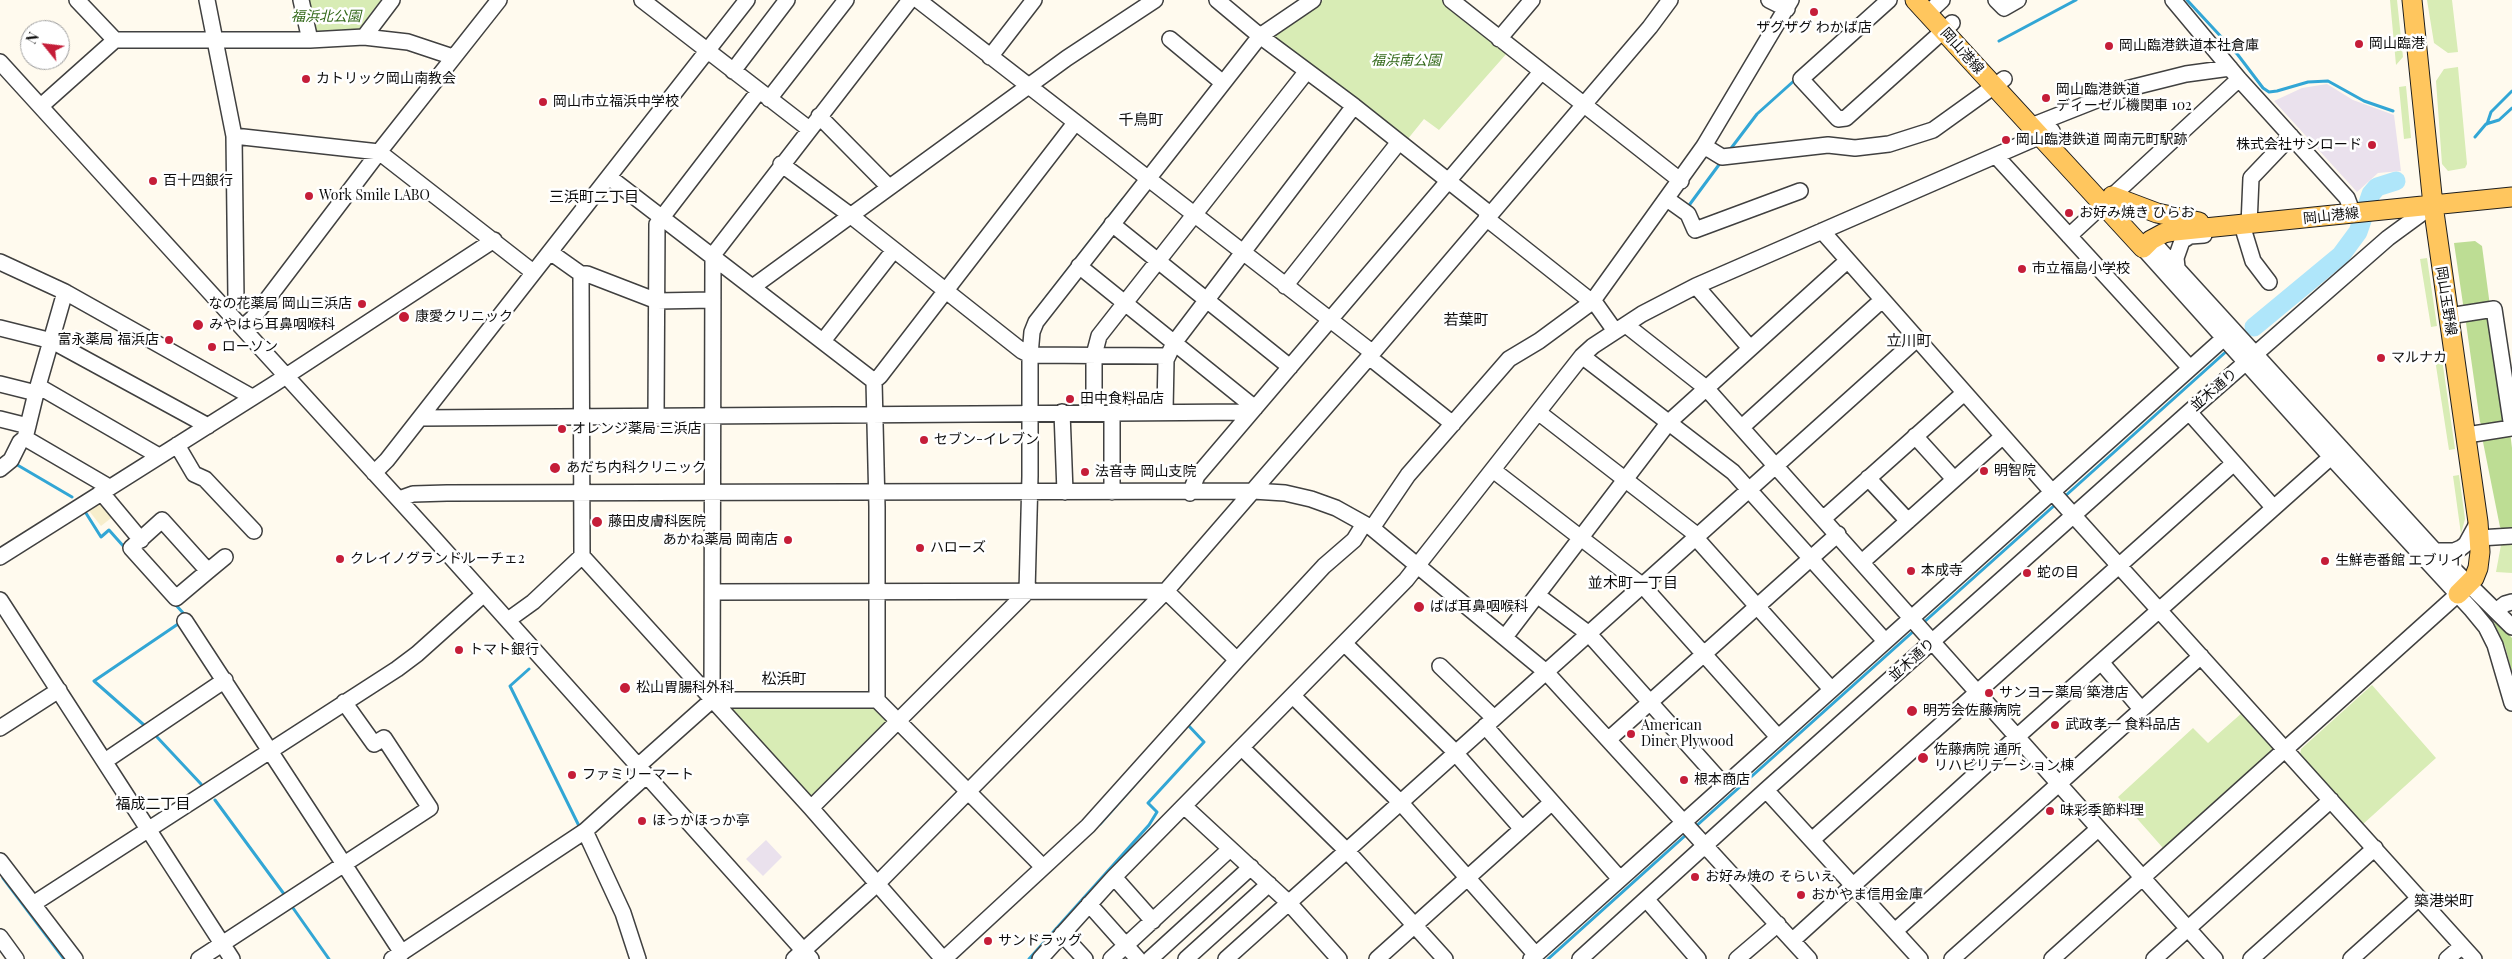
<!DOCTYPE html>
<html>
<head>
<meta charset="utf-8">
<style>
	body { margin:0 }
	#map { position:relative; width:2512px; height:959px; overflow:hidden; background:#fffaee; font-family:"Playfair Display",serif }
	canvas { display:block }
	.north { position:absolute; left:20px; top:20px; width:50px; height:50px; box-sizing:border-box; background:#fff; border:1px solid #9e9e9e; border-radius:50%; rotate:299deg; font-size:14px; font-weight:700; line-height:20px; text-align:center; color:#0d0d0d }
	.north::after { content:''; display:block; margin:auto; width:18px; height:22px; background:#c51d38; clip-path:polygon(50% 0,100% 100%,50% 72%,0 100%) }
</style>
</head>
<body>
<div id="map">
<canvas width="2512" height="959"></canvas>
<div class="north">N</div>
</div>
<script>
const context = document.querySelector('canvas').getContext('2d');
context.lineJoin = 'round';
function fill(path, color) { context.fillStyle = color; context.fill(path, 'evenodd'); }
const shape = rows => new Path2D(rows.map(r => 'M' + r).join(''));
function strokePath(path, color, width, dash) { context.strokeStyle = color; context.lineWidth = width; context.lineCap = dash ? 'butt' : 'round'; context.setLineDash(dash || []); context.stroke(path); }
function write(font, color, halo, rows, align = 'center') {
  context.font = font + ' "Playfair Display","Noto Sans JP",serif'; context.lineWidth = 5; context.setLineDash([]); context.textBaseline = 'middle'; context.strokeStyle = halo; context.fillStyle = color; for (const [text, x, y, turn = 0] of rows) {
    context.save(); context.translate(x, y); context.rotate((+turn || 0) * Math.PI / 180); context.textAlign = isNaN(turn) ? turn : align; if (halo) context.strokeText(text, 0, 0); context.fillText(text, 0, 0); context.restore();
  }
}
const industrial = shape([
	[2327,84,2353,100,2394,115,2401,171,2378,173,2357,192,2274,101,2302,88],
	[766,840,782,857,763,876,746,859]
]);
const farmland = shape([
	[100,496,115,515,101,526,86,507]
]);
const green = shape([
	[305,0,381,0,358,30,313,35],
	[1323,0,1443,0,1508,52,1439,130,1424,119,1407,140,1271,35],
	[2390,0,2397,0,2403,57,2396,65],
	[2427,0,2452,0,2458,52,2448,53,2434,43],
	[2458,67,2467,164,2465,168,2448,171,2442,164,2436,81,2444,69],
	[2406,86,2411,138,2404,139,2399,87],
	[2427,258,2437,326,2431,327,2420,259],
	[2441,352,2455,449,2449,450,2434,353],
	[2459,475,2465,519,2461,534,2453,476],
	[2512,540,2512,573,2496,572,2501,545],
	[2372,685,2436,758,2362,825,2300,755,2301,749],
	[725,704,872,704,890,720,813,802],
	[2243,712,2273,745,2271,751,2163,848,2118,797,2193,728,2208,743]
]);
const forest = shape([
	[2475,241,2482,246,2490,306,2464,307,2463,304,2454,243],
	[2491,315,2508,425,2483,427,2480,422,2466,323,2468,320],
	[2510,432,2512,448,2512,532,2502,529,2500,527,2483,442,2485,438],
	[2490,614,2512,638,2512,672,2505,646]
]);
const stream = shape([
	[2187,0,2238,55,2263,88,2269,92,2277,91,2308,82,2328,81,2364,101,2393,111],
	[1999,41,2076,0],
	[2487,124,2491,112,2512,91],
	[2475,137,2486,124,2499,120,2512,108],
	[1729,151,1757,114,1796,79],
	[1690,204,1721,162],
	[1035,312,1123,199],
	[2245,335,2254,327],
	[14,463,72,497],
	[2063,498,2229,349],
	[84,510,101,537,109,530,125,548],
	[174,603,185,615],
	[1923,623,2056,504],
	[529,669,510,686,580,828],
	[144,725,94,681,181,622],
	[157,737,201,784],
	[215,800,284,894],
	[1100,824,1147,771],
	[1694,828,1916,629],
	[3,878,64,959],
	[293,908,329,959],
	[1029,959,1149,825,1157,812,1148,803,1204,742,1187,724],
	[1548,959,1687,834]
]);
const river = shape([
	[2254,327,2341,255,2358,232,2371,194,2377,187,2396,181]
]);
const minor = shape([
	[77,0,115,40],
	[207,0,234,136,236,299,226,309],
	[301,0,310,40],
	[642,0,809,129],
	[918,0,1373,353],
	[1217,0,1260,36,1354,106,1490,214],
	[1451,0,1681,181],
	[1769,0,1787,9],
	[1889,0,1801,79,1838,119,1846,118,1952,23],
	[1996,0,2004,8,2018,0],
	[2173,0,2239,79,2347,198,2353,214],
	[1928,13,1942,0],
	[364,37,392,0],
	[1170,39,1223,83],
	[1499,39,1532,0],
	[990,57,1034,0],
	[0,62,432,536,811,959],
	[733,71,787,0],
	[769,99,846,0],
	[41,106,115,40,310,40,364,37,408,42,453,57],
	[819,116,889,187],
	[2031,126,2122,90,2186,74,2230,68],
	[234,136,379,152,533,272],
	[1704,146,1722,157,1828,145,1855,148,1889,144,1933,130,2004,79],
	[1996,156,2190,368],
	[781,164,850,215,1022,351,1030,355,1168,356],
	[609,177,874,381,877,507,877,700,1042,866],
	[1667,199,1688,214,1695,230,1800,191],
	[1486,218,1592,302],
	[1112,224,1290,367],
	[2242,225,2253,261,2269,282],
	[2249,225,2251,178,2291,136],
	[1822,231,2047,486,2474,959],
	[2069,236,2239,79],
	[2151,240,2435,551,2512,627],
	[2143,248,2331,457,2472,610,2486,627,2495,645,2512,703],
	[550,252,581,274,582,556,811,808,943,959],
	[0,262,65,292,252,397],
	[1079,266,1255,408],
	[2177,267,2176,258,2182,241,2190,236,2204,235],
	[581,274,587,274,657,301,713,300],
	[754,286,1067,58,1155,0],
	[1285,286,1399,142],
	[1696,286,1750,348],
	[65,292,36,393,25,438,109,487],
	[1593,300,1615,331],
	[2449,316,2494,309,2512,428],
	[1626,325,1706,388,2215,959],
	[243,327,253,318,379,152,499,0],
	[0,328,52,341,208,426],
	[823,341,894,250],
	[1582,356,1733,472,1885,641],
	[1369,357,1453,424],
	[874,381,880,376,1075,123],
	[0,384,36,393],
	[38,386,159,456],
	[1165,411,1166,360,1174,343,1354,106],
	[1062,412,1065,492],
	[1094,412,1094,355,1099,336,1307,71],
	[1538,412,1698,536],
	[2189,412,2273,507],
	[420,418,1251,412],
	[656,418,657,224,759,91],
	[0,419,28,426],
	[1742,427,1882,300],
	[2467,435,2512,428],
	[1915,436,1954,479],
	[177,445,194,474,205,479,254,531],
	[0,469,11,460,20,442,25,438],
	[1493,470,1643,586],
	[374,473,387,460,747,0],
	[1868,478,1908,521],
	[101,492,141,540],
	[1112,492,1112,412],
	[1190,493,1197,476,1541,72],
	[399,499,413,494,447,493,1253,491,1285,493,1311,499,1336,508,1372,528,1546,672,1809,959],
	[1824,518,1964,393],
	[1372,528,1408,475,1509,359,1539,341,1592,302,1704,146,1791,0],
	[1696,538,1831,689],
	[2479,538,2512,536],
	[2435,551,2454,551,2461,548,2466,544,2478,522],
	[0,557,274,384,494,240],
	[1862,562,2003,436],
	[208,571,162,520,131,548,176,598,208,571,225,557],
	[1643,586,1778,737],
	[713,592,1166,591,1237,660],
	[1537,595,1589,634,1724,785],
	[0,600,232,959],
	[2496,611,2505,604,2512,602],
	[508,620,533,602,582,556],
	[185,621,402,953],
	[1505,637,1669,422,1847,261],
	[1344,643,1451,748,1522,829],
	[2101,662,2141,709],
	[1440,666,1494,718],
	[1293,696,1401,803,1536,955],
	[712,700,713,255,910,0],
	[1485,726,1620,879],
	[0,728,59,690],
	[1609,739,1838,534],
	[1242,748,1348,852,1445,959],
	[105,761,225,680],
	[638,766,712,700,877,700],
	[1766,790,1920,959],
	[1184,806,1289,903,1339,959],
	[811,808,1027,592,1030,476,1030,355,1032,332,1036,322,1260,36,1313,0],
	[585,831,623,913,638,959],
	[1813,839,2234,463],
	[0,861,75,959],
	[1114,877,1153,921],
	[1647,900,1698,959],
	[33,904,397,669,417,654,484,594],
	[1089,904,1138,959],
	[1895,931,2201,656],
	[1062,934,1085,959],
	[0,937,16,959],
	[1793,940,2010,743,2341,448],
	[199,959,430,808,384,738,374,744,344,702],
	[392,959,585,831,647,775],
	[794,959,877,884,1166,591,1369,357,1650,27,1670,0],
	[944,959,1088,826,1237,660,1324,566,1354,540,1364,524],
	[1040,959,1114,877,1406,580,1582,356,1593,346,1642,314,1696,286,2052,131],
	[1111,959,1230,849],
	[1150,959,1251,867],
	[1186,959,1269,884],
	[1226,959,1917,339],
	[1377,959,1551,803],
	[1531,959,2224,338],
	[1580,959,1766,790,2189,412,2388,238,2433,205],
	[1737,959,1778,924],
	[1952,959,2098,829],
	[2052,959,2458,594],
	[2154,959,2331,800],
	[2251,959,2375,848],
	[2351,959,2419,898],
	[2447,959,2462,946]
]);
const major = shape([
	[1915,0,2143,248,2151,240,2164,233,2175,231,2512,197],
	[2412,0,2433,205,2478,522,2480,552,2478,568,2474,578,2458,594],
	[2112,196,2157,213,2199,222]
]);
const markers = [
	[1814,12,5,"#c51d38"],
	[2359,44,5,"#c51d38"],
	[2109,46,5,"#c51d38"],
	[306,79,5,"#c51d38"],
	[2046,98,5,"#c51d38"],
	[543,102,5,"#c51d38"],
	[2006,140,5,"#c51d38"],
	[2372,145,5,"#c51d38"],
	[153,181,5,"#c51d38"],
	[309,196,5,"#c51d38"],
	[2069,213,5,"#c51d38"],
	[2022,269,5,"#c51d38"],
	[362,304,5,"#c51d38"],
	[404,317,6,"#c51d38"],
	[198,325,6,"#c51d38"],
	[169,340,5,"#c51d38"],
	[212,347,5,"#c51d38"],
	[2381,358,5,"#c51d38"],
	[1070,399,5,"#c51d38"],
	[562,429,5,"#c51d38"],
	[924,440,5,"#c51d38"],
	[555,468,6,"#c51d38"],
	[1984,471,5,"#c51d38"],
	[1085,472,5,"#c51d38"],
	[597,522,6,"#c51d38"],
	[788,540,5,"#c51d38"],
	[920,548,5,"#c51d38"],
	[340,559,5,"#c51d38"],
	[2325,561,5,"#c51d38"],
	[1911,571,5,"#c51d38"],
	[2027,573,5,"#c51d38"],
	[1419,607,6,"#c51d38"],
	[459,650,5,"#c51d38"],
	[625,688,6,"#c51d38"],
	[1989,693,5,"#c51d38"],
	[1912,711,6,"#c51d38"],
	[2055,725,5,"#c51d38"],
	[1631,734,5,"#c51d38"],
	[1923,758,6,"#c51d38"],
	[572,775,5,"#c51d38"],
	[1684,780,5,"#c51d38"],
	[2050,811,5,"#c51d38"],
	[642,821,5,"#c51d38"],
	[1695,877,5,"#c51d38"],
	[1801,895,5,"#c51d38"],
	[988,941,5,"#c51d38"]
];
const parkNames = [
	["福浜北公園",326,17],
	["福浜南公園",1406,61]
];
const poiNames = [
	["ザグザグ わかば店",1814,28,"center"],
	["岡山臨港",2369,44],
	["岡山臨港鉄道本社倉庫",2119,46],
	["カトリック岡山南教会",316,79],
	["岡山臨港鉄道",2056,90],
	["ディーゼル機関車 102",2056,106],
	["岡山市立福浜中学校",553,102],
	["岡山臨港鉄道 岡南元町駅跡",2016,140],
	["株式会社サンロード",2362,145,"right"],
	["百十四銀行",163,181],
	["Work Smile LABO",319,196],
	["お好み焼き ひらお",2079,213],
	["市立福島小学校",2032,269],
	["なの花薬局 岡山三浜店",352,304,"right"],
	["康愛クリニック",415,317],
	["みやはら耳鼻咽喉科",209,325],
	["富永薬局 福浜店",159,340,"right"],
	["ローソン",222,347],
	["マルナカ",2391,358],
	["田中食料品店",1080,399],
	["オレンジ薬局 三浜店",572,429],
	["セブン-イレブン",934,440],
	["あだち内科クリニック",566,468],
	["明智院",1994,471],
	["法音寺 岡山支院",1095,472],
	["藤田皮膚科医院",608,522],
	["あかね薬局 岡南店",778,540,"right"],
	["ハローズ",930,548],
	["クレイノグランドルーチェ2",350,559],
	["生鮮壱番館 エブリイ",2335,561],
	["本成寺",1921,571],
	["蛇の目",2037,573],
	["ばば耳鼻咽喉科",1430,607],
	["トマト銀行",469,650],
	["松山胃腸科外科",636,688],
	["サンヨー薬局 築港店",1999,693],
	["明芳会佐藤病院",1923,711],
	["武政孝一 食料品店",2065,725],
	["American",1641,726],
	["Diner Plywood",1641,742],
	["佐藤病院 通所",1934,750],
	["リハビリテーション棟",1934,766],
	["ファミリーマート",582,775],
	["根本商店",1694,780],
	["味彩季節料理",2060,811],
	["ほっかほっか亭",652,821],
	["お好み焼の そらいえ",1705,877],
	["おかやま信用金庫",1811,895],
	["サンドラッグ",998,941]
];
const streetNames = [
	["岡山港線",1962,51,48],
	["岡山港線",2331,216,-6],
	["岡山玉野線",2446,301,81],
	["並木通り",2214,390,-41],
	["並木通り",1912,660,-42]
];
const neighbourhoodNames = [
	["千鳥町",1141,120],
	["三浜町二丁目",594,197],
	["若葉町",1466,320],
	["立川町",1909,341],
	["並木町一丁目",1633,583],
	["松浜町",784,679],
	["福成二丁目",153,804],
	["築港栄町",2444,901]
];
fill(industrial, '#eae1ed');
fill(farmland, '#f7eecc');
fill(green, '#d8ecb5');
fill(forest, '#bddd94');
strokePath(stream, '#32a6d5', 3);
strokePath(river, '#afe6fa', 19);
strokePath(minor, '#404040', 18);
strokePath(major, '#1e1e1e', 21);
strokePath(minor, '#fff', 15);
strokePath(major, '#ffc65e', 19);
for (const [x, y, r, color] of markers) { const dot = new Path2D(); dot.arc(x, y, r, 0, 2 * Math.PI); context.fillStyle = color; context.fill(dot); strokePath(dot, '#fff', 2); }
write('italic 14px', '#33691a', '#fff', parkNames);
write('14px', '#0d0d0d', '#fff', poiNames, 'left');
write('14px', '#0d0d0d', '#fff', streetNames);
write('15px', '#0d0d0d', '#fff', neighbourhoodNames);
</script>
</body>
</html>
